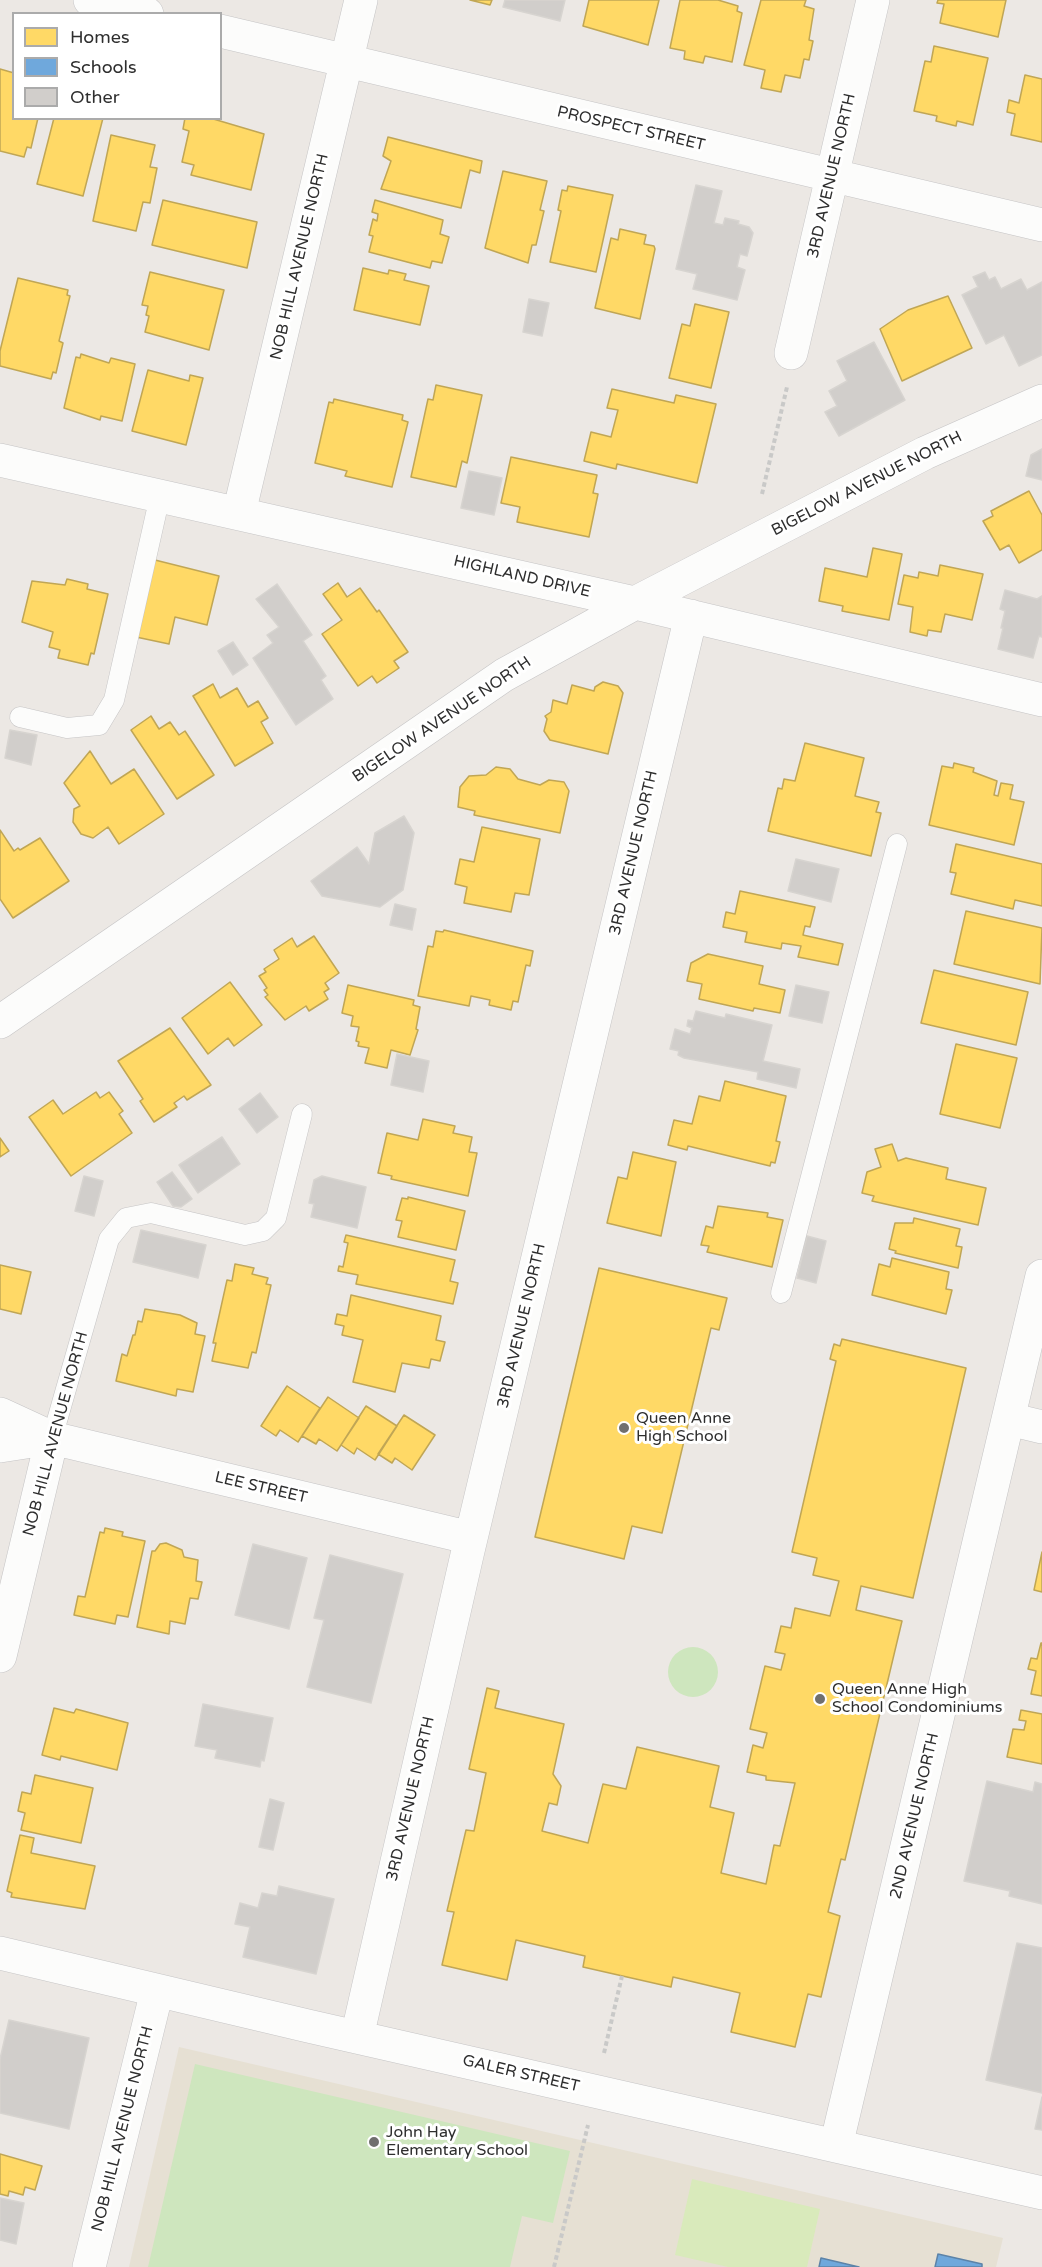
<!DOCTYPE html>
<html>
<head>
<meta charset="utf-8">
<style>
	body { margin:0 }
	#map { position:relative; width:1042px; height:2267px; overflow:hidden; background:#ece8e4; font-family:"Varela Round",sans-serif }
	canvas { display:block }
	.legend { position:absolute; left:12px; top:12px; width:210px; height:108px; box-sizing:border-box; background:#fff; border:2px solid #ababab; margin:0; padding:8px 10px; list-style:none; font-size:18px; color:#2e2e2e }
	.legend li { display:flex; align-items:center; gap:12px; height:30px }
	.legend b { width:30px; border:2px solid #ababab }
</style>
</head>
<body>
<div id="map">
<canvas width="1042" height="2267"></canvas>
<ul class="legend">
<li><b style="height:16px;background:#ffd966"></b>Homes</li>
<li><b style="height:16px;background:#6fa8dc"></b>Schools</li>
<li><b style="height:16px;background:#d1cecb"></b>Other</li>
</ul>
</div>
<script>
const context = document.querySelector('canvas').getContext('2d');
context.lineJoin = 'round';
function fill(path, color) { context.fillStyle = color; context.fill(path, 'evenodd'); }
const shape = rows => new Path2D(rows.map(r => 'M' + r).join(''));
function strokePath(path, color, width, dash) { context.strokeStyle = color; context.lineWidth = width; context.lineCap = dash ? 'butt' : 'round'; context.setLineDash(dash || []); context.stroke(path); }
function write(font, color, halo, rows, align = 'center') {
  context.font = font + ' "Varela Round",sans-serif'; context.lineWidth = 6; context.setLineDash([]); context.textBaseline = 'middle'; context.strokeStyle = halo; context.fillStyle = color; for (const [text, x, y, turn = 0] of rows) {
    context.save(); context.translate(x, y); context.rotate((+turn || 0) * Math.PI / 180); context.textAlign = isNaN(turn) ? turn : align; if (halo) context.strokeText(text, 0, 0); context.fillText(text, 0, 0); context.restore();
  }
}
const education = shape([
	[179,2047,1003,2238,996,2267,129,2267]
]);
const green = shape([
	'668 1672a25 25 0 1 1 50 0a25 25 0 1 1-50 0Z',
	[195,2064,570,2151,553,2223,522,2216,510,2267,148,2267]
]);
const pitch = shape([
	[692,2179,820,2209,807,2267,728,2267,675,2255]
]);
const homes = shape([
	[470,0,492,0,490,5,470,0],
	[589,0,659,0,648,45,583,26,589,0],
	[680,0,718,0,738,6,737,11,742,13,732,62,705,56,703,63,684,59,685,51,670,48,680,0],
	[761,0,806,0,804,6,814,9,809,40,813,41,809,60,804,59,800,78,785,75,781,92,761,88,765,70,744,65,761,0],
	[938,0,1006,0,998,37,940,23,944,4,937,3,938,0],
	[934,46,988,58,973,125,957,121,956,126,936,121,937,116,914,111,925,61,931,62,934,46],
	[0,69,14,73,14,118,38,118,31,148,27,147,24,157,0,151,0,69],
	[1025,75,1042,79,1042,142,1011,135,1015,114,1007,112,1009,100,1019,103,1025,75],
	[54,118,103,118,83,196,37,184,54,118],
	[185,118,210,118,264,134,251,190,191,175,194,165,182,162,189,131,183,129,185,118],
	[111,135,155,145,150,167,157,168,150,203,143,202,136,231,93,221,111,135],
	[388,137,482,161,480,173,470,170,461,208,381,189,391,161,383,156,388,137],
	[503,171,547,181,540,210,544,211,536,245,532,245,528,263,485,248,503,171],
	[568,186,613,195,596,272,550,262,561,211,558,210,562,190,567,191,568,186],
	[163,200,257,222,247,268,152,245,163,200],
	[375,200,443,220,440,234,449,237,442,263,432,261,430,268,369,252,373,236,369,235,373,219,377,221,378,214,372,212,375,200],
	[620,229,646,235,644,244,654,246,655,249,640,319,595,308,611,238,618,240,620,229],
	[363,268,388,274,389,270,406,274,404,280,429,286,420,325,354,310,363,268],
	[150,272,224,290,209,350,145,332,149,316,146,315,148,306,142,305,150,272],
	[18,278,68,290,67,295,70,296,59,341,63,343,56,373,53,372,51,379,0,366,0,351,18,278],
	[948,296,972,348,902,381,880,329,908,310,948,296],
	[695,304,729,312,711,388,669,378,682,324,690,326,695,304],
	[81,354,109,363,111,358,135,364,122,421,101,416,100,420,64,408,76,357,80,358,81,354],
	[148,370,189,381,190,375,203,378,186,445,132,431,148,370],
	[436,385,482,395,467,463,462,461,456,487,411,477,428,399,433,400,436,385],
	[612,389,674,403,676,395,716,404,697,483,617,464,616,469,584,461,591,432,611,437,618,410,607,408,612,389],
	[334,399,403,415,402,420,408,422,392,487,345,476,347,471,315,463,329,402,333,403,334,399],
	[511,457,597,475,593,493,598,494,589,537,517,522,520,507,501,503,511,457],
	[1029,491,1042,515,1042,550,1019,563,1009,545,1000,550,983,521,993,516,991,511,1029,491],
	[873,548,902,554,889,620,842,611,843,606,819,601,825,568,867,577,873,548],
	[155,560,219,576,207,625,175,617,169,644,136,637,155,560],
	[940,565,983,574,972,620,945,614,941,632,928,630,927,636,910,632,913,607,898,604,904,575,918,578,919,572,938,576,940,565],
	[67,579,88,584,87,589,108,594,94,654,91,653,88,665,58,658,60,650,49,647,53,632,22,622,32,581,65,585,67,579],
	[338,583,347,597,360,588,377,612,379,610,408,652,394,661,399,668,377,683,372,676,358,686,322,634,342,620,323,594,338,583],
	[603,682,618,686,623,693,608,754,550,740,544,731,547,719,545,716,551,712,553,700,567,704,572,685,594,691,595,687,603,682],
	[213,684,220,698,237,688,248,707,258,701,268,718,261,722,273,743,235,766,193,696,213,684],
	[151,716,159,729,170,722,179,735,185,731,214,775,177,799,131,730,151,716],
	[805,743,864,758,855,796,879,802,876,812,881,813,871,856,768,831,778,788,782,789,784,779,795,781,805,743],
	[90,751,111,784,134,769,164,814,119,844,108,827,93,838,81,834,73,822,74,809,80,806,64,783,90,751],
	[954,763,974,768,973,772,997,781,994,795,998,796,1001,783,1013,785,1010,799,1024,802,1014,845,929,825,942,766,953,768,954,763],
	[496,767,510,769,518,779,540,785,549,780,564,782,569,791,560,833,474,815,475,811,458,807,460,787,469,776,486,775,496,767],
	[482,827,540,839,529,895,515,893,511,912,464,903,467,887,455,884,460,859,474,862,482,827],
	[0,830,14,851,18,848,20,850,40,838,69,881,13,918,0,899,0,830],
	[956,844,1042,864,1042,906,1015,900,1013,909,951,894,956,873,950,872,956,844],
	[740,891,815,907,810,927,805,926,803,935,843,944,838,965,798,957,801,946,782,943,781,949,745,942,747,932,723,927,726,912,735,914,740,891],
	[966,911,1042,928,1040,984,954,964,966,911],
	[444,930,533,951,530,966,526,965,518,1002,513,1001,511,1010,489,1005,490,1000,471,996,469,1006,418,996,428,946,433,947,436,931,443,932,444,930],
	[314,936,339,973,325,983,329,989,324,992,328,999,309,1011,306,1006,285,1020,265,997,268,995,264,990,267,988,259,976,266,972,264,969,279,959,274,950,292,938,297,947,314,936],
	[708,954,763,966,759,984,785,990,780,1013,754,1008,753,1011,699,999,702,984,687,981,691,963,708,954],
	[934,970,1028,992,1016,1045,921,1023,934,970],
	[230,982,262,1025,234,1046,228,1038,208,1054,182,1018,230,982],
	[348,985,414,1000,413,1005,420,1007,416,1029,418,1030,410,1055,391,1050,387,1068,365,1063,369,1048,358,1046,359,1042,356,1041,359,1027,351,1026,353,1016,342,1013,348,985],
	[170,1028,211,1085,187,1100,184,1096,174,1103,177,1107,154,1122,140,1101,143,1099,118,1061,170,1028],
	[956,1044,1017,1058,1000,1128,940,1114,956,1044],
	[725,1081,786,1096,776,1141,780,1142,775,1163,771,1162,770,1166,688,1146,687,1150,668,1145,674,1120,692,1124,699,1096,720,1101,725,1081],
	[96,1092,100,1098,109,1092,123,1111,119,1114,132,1133,71,1176,29,1117,53,1100,63,1114,96,1092],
	[423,1119,455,1126,453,1133,472,1137,469,1152,477,1153,468,1196,391,1179,392,1176,378,1173,387,1133,418,1140,423,1119],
	[0,1138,9,1151,0,1157,0,1138],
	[892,1144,898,1161,906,1158,948,1168,946,1179,986,1188,978,1225,872,1201,874,1196,862,1193,867,1172,881,1167,875,1149,892,1144],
	[633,1152,676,1162,661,1236,607,1223,618,1177,627,1179,633,1152],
	[408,1197,465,1211,456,1250,398,1237,402,1221,396,1220,402,1198,408,1199,408,1197],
	[718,1206,768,1213,767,1217,783,1220,772,1267,707,1252,709,1246,701,1245,706,1226,713,1228,718,1206],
	[914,1218,960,1229,956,1246,962,1247,958,1268,895,1253,896,1251,889,1249,895,1223,913,1223,914,1218],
	[346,1235,455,1260,450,1281,458,1283,453,1304,356,1284,358,1275,338,1271,339,1266,343,1267,348,1243,344,1242,346,1235],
	[892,1258,949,1272,946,1289,952,1290,946,1314,872,1295,879,1264,890,1267,892,1258],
	[235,1264,254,1268,252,1274,268,1278,266,1284,271,1285,256,1353,252,1352,248,1368,212,1361,216,1343,213,1343,227,1280,232,1281,235,1264],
	[0,1265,31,1272,21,1314,0,1309,0,1265],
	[599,1268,727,1298,719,1330,711,1328,662,1533,632,1526,624,1559,535,1537,599,1268],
	[351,1295,441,1316,436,1340,445,1342,440,1361,431,1359,429,1368,402,1363,395,1392,353,1382,363,1340,342,1335,344,1326,335,1324,337,1314,347,1316,351,1295],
	[145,1309,180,1315,197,1323,195,1334,205,1336,193,1392,177,1389,176,1396,116,1381,122,1354,127,1356,133,1335,135,1335,138,1321,142,1322,145,1309],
	[842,1339,966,1368,913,1598,861,1586,856,1610,902,1621,845,1860,841,1859,828,1912,840,1916,821,1997,808,1994,795,2047,731,2032,740,1993,673,1977,671,1987,583,1967,585,1956,516,1940,507,1980,442,1965,454,1912,447,1911,466,1830,474,1831,486,1773,469,1769,487,1688,499,1691,495,1708,564,1724,553,1774,561,1786,557,1805,549,1803,542,1831,588,1843,603,1784,626,1789,637,1747,719,1766,710,1807,734,1813,721,1873,766,1884,774,1845,780,1846,795,1783,766,1780,766,1776,747,1772,753,1745,763,1748,767,1733,750,1729,765,1666,781,1670,785,1654,775,1652,781,1626,791,1628,795,1608,830,1616,839,1581,813,1575,817,1558,792,1552,836,1361,830,1359,834,1344,840,1346,842,1339],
	[287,1386,320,1408,298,1442,280,1430,276,1436,261,1426,287,1386],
	[328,1397,359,1418,337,1451,319,1439,316,1444,302,1436,328,1397],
	[366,1406,397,1426,375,1460,357,1448,354,1454,341,1445,366,1406],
	[404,1415,435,1435,412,1470,395,1458,392,1463,378,1454,404,1415],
	[105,1528,123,1532,122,1536,145,1541,128,1617,117,1615,115,1624,74,1615,78,1596,85,1597,100,1532,104,1533,105,1528],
	[166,1543,182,1550,184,1557,198,1560,196,1581,202,1582,198,1599,190,1598,185,1624,170,1621,169,1634,137,1627,152,1551,155,1551,160,1544,166,1543],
	[1042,1552,1042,1592,1034,1590,1042,1552],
	[1041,1643,1042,1643,1042,1696,1031,1694,1036,1671,1028,1669,1031,1658,1037,1659,1041,1643],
	[54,1708,74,1713,76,1709,128,1723,117,1770,61,1756,60,1760,42,1755,54,1708],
	[1021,1710,1042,1714,1042,1764,1007,1757,1013,1729,1024,1730,1026,1721,1019,1720,1021,1710],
	[35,1775,93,1788,81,1843,21,1830,25,1813,18,1811,22,1792,31,1794,35,1775],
	[20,1835,34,1838,31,1853,95,1866,85,1909,11,1897,12,1893,7,1891,20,1835],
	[0,2154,42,2166,35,2190,25,2187,23,2195,9,2191,8,2196,0,2194,0,2154]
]);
const schools = shape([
	[938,2254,982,2264,982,2267,935,2267,938,2254],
	[821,2258,859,2267,819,2267,821,2258]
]);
const building = shape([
	[505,0,565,0,560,21,503,7,505,0],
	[696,185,722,191,714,223,723,225,725,218,739,221,738,224,749,227,753,233,747,256,740,254,737,267,745,270,737,300,693,289,697,274,676,269,696,185],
	[985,272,989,280,995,277,1001,289,1021,279,1027,290,1042,282,1042,355,1019,366,1004,335,986,344,962,295,978,287,973,277,985,272],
	[529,299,549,303,542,336,523,332,529,299],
	[874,342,905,400,839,436,825,412,837,406,829,391,847,381,837,361,874,342],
	[1042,449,1042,480,1026,476,1031,455,1042,449],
	[469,471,502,478,494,515,461,508,469,471],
	[277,584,312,635,303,641,326,676,321,680,333,699,296,725,253,658,273,643,267,635,279,627,256,599,277,584],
	[1005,590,1037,599,1042,596,1042,637,1039,636,1033,658,998,649,1003,628,1001,628,1005,611,1000,609,1005,590],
	[233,642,248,665,233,675,218,651,233,642],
	[10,730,37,735,31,765,5,758,10,730],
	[404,816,414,833,403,890,380,907,322,896,311,881,357,847,369,864,375,833,404,816],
	[796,859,839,869,831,902,788,891,796,859],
	[395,904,416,909,412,930,390,925,395,904],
	[796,985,829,992,822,1023,789,1016,796,985],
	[696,1011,725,1018,726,1014,772,1025,763,1061,800,1069,796,1088,757,1079,758,1072,684,1058,678,1055,679,1051,670,1049,675,1029,690,1034,692,1028,687,1026,688,1020,693,1021,696,1011],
	[397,1054,429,1061,423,1092,391,1085,397,1054],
	[260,1093,278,1117,257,1133,239,1109,260,1093],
	[222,1137,240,1164,198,1193,179,1165,222,1137],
	[172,1172,192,1199,181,1207,173,1206,157,1182,172,1172],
	[84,1176,103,1181,94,1216,75,1211,84,1176],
	[322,1176,366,1187,357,1228,311,1217,314,1204,309,1203,314,1180,322,1176],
	[141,1230,206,1245,198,1278,133,1262,141,1230],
	[807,1236,826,1241,816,1283,797,1278,807,1236],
	[253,1544,307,1558,289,1629,235,1615,253,1544],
	[330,1555,403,1574,371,1703,307,1687,324,1620,314,1618,330,1555],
	[203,1704,273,1718,264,1761,261,1760,260,1767,215,1758,217,1750,195,1746,203,1704],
	[987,1781,1033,1792,1035,1782,1042,1784,1042,1904,1009,1896,1010,1891,964,1881,987,1781],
	[270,1799,284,1803,273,1850,259,1847,270,1799],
	[279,1886,334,1899,316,1974,243,1957,250,1927,235,1924,240,1903,258,1908,262,1893,277,1896,279,1886],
	[1017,1943,1042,1948,1042,2093,986,2080,1017,1943],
	[9,2020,89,2038,69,2129,0,2113,0,2059,9,2020],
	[1042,2097,1042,2130,1035,2129,1042,2097],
	[0,2198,24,2203,16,2244,0,2240,0,2198]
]);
const path = shape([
	[762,494,787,387],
	[604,2053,622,1976],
	[554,2267,588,2125]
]);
const service = shape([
	[20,717,67,728,99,725,114,700,160,496],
	[781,1293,897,844],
	[52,1438,109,1239,126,1218,151,1213,245,1235,263,1231,276,1218,302,1114]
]);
const minor = shape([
	[90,0,147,14],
	[220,31,1042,225],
	[791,353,873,0],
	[0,460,635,603,1042,700],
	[239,513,361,0],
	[0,1022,504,675,635,603,925,453,1042,401],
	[0,1414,52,1438,471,1538],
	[1009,1419,1042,1427],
	[0,1446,52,1438],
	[0,1656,52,1438],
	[0,1953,308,2026,1042,2193],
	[357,2037,467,1555,691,616],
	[836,2146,1042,1276],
	[89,2267,157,1991]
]);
const markers = [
	[624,1428,6,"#706f6e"],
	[820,1699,6,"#706f6e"],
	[374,2142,6,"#706f6e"]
];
const streetNames = [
	["PROSPECT STREET",631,129,13],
	["3RD AVENUE NORTH",832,176,-77],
	["NOB HILL AVENUE NORTH",300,257,-77],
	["BIGELOW AVENUE NORTH",867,484,-27],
	["HIGHLAND DRIVE",522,577,13],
	["BIGELOW AVENUE NORTH",442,720,-34],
	["3RD AVENUE NORTH",634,853,-77],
	["3RD AVENUE NORTH",522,1326,-77],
	["NOB HILL AVENUE NORTH",56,1434,-75],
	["LEE STREET",261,1488,13],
	["3RD AVENUE NORTH",411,1799,-77],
	["2ND AVENUE NORTH",915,1816,-77],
	["GALER STREET",521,2074,13],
	["NOB HILL AVENUE NORTH",123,2129,-76]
];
const poiNames = [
	["Queen Anne",636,1419],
	["High School",636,1437],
	["Queen Anne High",832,1690],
	["School Condominiums",832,1708],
	["John Hay",386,2133],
	["Elementary School",386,2151]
];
fill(education, '#e6e0d3');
fill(green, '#cee6be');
fill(pitch, '#d9eabb');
fill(homes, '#ffd966');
strokePath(homes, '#c0a655', 1.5);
fill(schools, '#6fa8dc');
strokePath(schools, '#5c83a8', 1.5);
fill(building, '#d1cecb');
strokePath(building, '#d7d4d0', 1.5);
strokePath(service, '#c5c4c5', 21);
strokePath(minor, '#c5c4c5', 34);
strokePath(path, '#c9c9c8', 4, [4.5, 3]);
strokePath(service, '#fcfcfb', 20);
strokePath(minor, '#fcfcfb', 33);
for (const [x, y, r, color] of markers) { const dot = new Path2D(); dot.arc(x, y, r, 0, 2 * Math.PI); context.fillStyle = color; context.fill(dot); strokePath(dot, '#fff', 2); }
write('16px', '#2e2e2e', '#fff', streetNames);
write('16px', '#2e2e2e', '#fff', poiNames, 'left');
</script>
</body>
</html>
